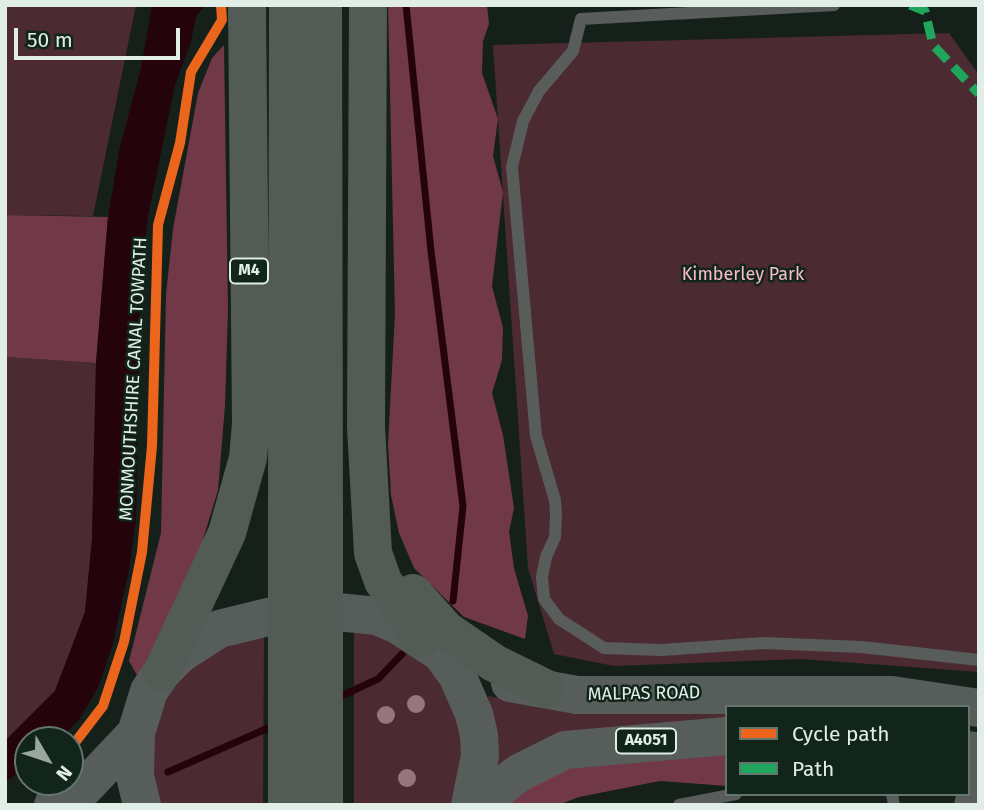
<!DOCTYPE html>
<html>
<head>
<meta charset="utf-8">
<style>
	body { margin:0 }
	#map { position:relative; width:984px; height:810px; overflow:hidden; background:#16201b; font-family:"Fira Sans",sans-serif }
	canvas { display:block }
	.frame { position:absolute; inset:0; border:7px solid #e1eee7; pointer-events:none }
	.legend { position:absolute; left:725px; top:705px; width:245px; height:91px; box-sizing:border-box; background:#11251b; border:2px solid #64756d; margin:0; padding:9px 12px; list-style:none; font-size:21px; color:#e1eee7 }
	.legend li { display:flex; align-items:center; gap:14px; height:35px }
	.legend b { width:35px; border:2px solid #64756d }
	.north { position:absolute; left:14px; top:726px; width:70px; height:70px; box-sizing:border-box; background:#11251b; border:2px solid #64756d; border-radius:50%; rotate:129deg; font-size:19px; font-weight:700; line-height:28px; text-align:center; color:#e1eee7 }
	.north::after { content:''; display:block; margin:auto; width:24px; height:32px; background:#9aa6a0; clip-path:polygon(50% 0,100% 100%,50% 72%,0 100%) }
	.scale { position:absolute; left:14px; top:28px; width:166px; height:32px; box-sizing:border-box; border:4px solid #e1eee7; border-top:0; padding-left:9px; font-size:21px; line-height:24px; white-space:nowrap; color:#e1eee7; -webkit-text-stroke:5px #11251b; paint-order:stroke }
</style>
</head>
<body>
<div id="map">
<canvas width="984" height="810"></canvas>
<div class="frame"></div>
<ul class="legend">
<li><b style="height:9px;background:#eb651d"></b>Cycle path</li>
<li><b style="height:9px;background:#20a55d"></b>Path</li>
</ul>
<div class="north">N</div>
<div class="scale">50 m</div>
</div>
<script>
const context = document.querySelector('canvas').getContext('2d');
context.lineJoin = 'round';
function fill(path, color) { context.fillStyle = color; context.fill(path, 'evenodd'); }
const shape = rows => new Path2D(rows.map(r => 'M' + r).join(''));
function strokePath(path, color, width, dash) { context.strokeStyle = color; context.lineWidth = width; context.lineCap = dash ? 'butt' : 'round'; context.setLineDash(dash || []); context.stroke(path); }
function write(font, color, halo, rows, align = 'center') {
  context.font = font + ' "Fira Sans",sans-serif'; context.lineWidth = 5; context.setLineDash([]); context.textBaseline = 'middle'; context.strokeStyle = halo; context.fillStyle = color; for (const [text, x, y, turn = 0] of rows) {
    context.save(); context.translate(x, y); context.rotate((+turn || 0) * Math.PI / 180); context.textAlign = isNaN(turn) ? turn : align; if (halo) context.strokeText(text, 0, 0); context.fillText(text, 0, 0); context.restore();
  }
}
const green = shape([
	[5,5,136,5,93,216,5,215],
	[949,33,979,75,979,672,801,659,614,666,554,654,528,568,493,45],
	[5,357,96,363,92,539,85,612,55,691,5,741],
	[354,627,374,630,428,661,466,733,457,805,354,805],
	[264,631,263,805,161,805,154,782,153,740,165,700,176,682,206,653],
	[488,696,529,704,727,711,727,723,496,770]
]);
const forest = shape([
	[388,5,487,5,489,24,483,41,482,73,498,119,493,156,503,192,492,286,503,328,502,360,492,393,503,435,514,508,509,532,514,568,528,616,525,639,464,617,414,568,399,533,391,495,388,444,395,314],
	[224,45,228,310,225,406,218,490,192,576,138,677,129,661,161,533,166,294,173,229,198,93,212,58],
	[5,215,108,217,96,363,5,357],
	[727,748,727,786,660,781,579,797,558,805,501,805,556,769]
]);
const water = shape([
	[152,5,206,5,196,16,191,42,175,85,148,216,140,282,136,520,128,575,112,647,98,688,80,718,60,740,28,740,28,766,5,782,5,741,55,691,85,612,92,539,96,363,108,217,119,151,141,68]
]);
const stream = shape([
	[406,5,431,251,463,506,453,601],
	[337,698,378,679,402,654],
	[168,772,275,725]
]);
const service = shape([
	[834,5,581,19,573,51,539,91,523,121,512,167,536,436,555,500,556,516,555,537,546,557,542,577,544,599,559,619,604,648,662,650,763,643,861,647,979,660],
	[892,794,894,805],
	[679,805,736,794]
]);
const minor = shape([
	[967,805,979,760]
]);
const primary = shape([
	[510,683,577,695,892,695,979,708],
	[968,750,979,752],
	[53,805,85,787,136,733],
	[142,805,135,776,136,733,149,691,162,672,180,654,219,629,268,617,328,611,377,616,398,625,441,653,457,675,474,714,479,735,480,756,470,805],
	[478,805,519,773,565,750,727,736]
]);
const motorway = shape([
	[323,5,324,503],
	[368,5,366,427,373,553,383,581,421,639],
	[287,505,288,5],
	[413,593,446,630,494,663,545,688],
	[162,672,227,533,248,458,251,424,247,5]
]);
const motorwayBridge = shape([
	[287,805,287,505],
	[324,805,324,503]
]);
const quiet = shape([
	[910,5,925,11,933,45,979,94]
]);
const cycleway = shape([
	[70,749,103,706,124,642,142,552,152,446,158,225,180,143,191,72,222,20,221,5]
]);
const trees = [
	[416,704],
	[386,715],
	[407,778]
];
const shields = [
	[249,271,38],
	[646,741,60]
];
const shieldNames = [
	["M4",249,271],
	["A4051",646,741]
];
const parkNames = [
	["Kimberley Park",743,275]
];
const streetNames = [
	["MONMOUTHSHIRE CANAL TOWPATH",134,379,-87],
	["MALPAS ROAD",644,694,-1]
];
fill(green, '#4c2a32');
fill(forest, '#713848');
fill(water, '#25030d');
strokePath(stream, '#25030d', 7);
strokePath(service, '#585d5b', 12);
strokePath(minor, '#585d5b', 26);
strokePath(primary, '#575d5b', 38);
strokePath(motorway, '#525b56', 38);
strokePath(motorwayBridge, '#525b56', 38);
strokePath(quiet, '#20a55d', 9, [18, 9]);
strokePath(cycleway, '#eb651d', 10);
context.fillStyle = '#94767c';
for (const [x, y] of trees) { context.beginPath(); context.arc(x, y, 9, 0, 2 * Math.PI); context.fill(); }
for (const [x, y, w] of shields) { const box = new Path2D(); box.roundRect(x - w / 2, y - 12.5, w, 25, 5); context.fillStyle = '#11251b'; context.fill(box); strokePath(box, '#e1eee7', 2); }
write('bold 16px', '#e1eee7', null, shieldNames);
write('18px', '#fcbdcb', '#11251b', parkNames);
write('18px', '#e1eee7', '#11251b', streetNames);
</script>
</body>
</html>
